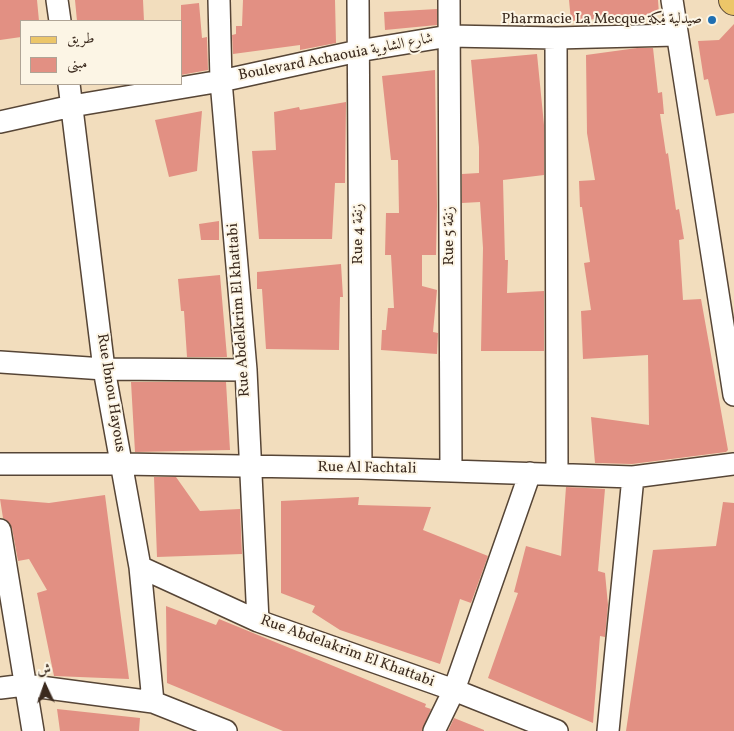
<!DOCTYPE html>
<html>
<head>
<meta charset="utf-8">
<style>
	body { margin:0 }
	#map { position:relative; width:734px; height:731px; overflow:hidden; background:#f2ddbd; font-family:Vollkorn,Amiri,serif }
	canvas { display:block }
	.legend { position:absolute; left:20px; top:20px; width:162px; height:65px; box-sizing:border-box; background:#fcf5e5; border:1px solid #afa495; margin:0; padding:6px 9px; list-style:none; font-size:15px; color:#3b2a1e }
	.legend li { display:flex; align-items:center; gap:10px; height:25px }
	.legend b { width:25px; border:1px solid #afa495 }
	.north { position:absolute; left:20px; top:661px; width:50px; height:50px; -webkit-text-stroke:4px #fcf5e5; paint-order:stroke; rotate:357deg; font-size:14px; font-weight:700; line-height:20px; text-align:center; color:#3b2a1e }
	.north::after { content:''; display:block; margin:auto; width:18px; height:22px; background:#3b2a1e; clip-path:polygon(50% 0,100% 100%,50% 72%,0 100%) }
</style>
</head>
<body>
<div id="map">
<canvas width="734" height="731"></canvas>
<ul class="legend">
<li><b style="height:6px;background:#ecc669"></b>طريق</li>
<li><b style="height:14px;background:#e29083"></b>مبنى</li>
</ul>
<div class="north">ش</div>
</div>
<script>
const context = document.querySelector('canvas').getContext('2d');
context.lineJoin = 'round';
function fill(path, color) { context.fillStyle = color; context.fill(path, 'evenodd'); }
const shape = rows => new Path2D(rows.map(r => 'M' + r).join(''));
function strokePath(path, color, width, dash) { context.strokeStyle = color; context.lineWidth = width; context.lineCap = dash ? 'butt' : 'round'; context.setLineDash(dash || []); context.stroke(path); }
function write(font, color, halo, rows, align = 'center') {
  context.font = font + ' Vollkorn,Amiri,serif'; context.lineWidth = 4; context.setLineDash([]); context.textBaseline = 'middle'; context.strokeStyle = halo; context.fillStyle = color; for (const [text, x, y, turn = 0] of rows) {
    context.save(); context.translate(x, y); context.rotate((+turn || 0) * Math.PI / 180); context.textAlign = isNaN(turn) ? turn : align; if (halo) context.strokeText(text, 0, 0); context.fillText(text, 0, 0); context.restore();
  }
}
const building = shape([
	[0,0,37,0,39,21,21,21,21,37,0,40],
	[75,0,143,0,144,21,77,21],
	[243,0,335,0,336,43,300,50,300,45,233,54,232,35,236,34,236,26,242,26],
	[569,0,658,0,659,14,571,21],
	[199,3,202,38,207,37,208,70,181,75,181,5],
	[437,9,437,25,385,30,384,12],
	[734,24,734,113,716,116,708,79,704,80,698,41,719,40],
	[637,48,653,48,658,93,662,92,664,114,660,114,666,154,668,153,676,210,679,209,684,239,679,240,683,300,701,299,728,450,726,452,632,464,595,463,591,417,649,425,648,355,583,359,581,311,591,310,584,263,590,262,582,207,580,207,579,181,595,180,587,133,586,55],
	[537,54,544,125,544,175,503,180,505,260,508,260,507,293,544,291,544,351,481,351,483,248,480,202,462,203,462,174,479,173,479,147,471,60],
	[435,70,437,206,436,255,422,255,422,286,437,290,433,332,438,333,437,354,381,350,382,330,386,330,388,308,394,308,391,255,385,255,386,213,399,213,398,160,391,160,382,76],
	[346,102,345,183,335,183,332,239,259,239,252,151,276,150,274,112,299,107,300,110],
	[202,111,197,171,169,177,155,120],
	[219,221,219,240,201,240,199,224],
	[341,264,343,297,340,297,339,350,266,349,262,289,257,289,257,272],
	[220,275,227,357,187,357,184,311,181,311,178,279],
	[131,382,226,382,230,450,135,452],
	[154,477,176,477,200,511,240,509,242,554,157,557],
	[566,487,605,489,598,571,605,573,608,605,605,637,600,636,593,723,488,678,518,593,514,592,526,546,561,556],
	[105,495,129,679,54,676,37,593,47,590,29,559,18,561,12,528,9,522,3,518,0,499,49,503],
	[359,497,358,505,431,507,423,530,488,556,471,603,460,599,440,664,340,630,312,612,315,606,281,593,281,501],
	[723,502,734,503,734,731,626,731,653,550,716,546],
	[166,606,216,625,219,619,426,704,425,707,431,709,422,731,283,731,167,683],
	[57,709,140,718,139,731,60,731],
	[454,718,484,730,484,731,448,731]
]);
const street = shape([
	[57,0,60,21],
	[219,0,221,81,246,370,258,621],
	[358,0,361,468],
	[449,0,451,471],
	[672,0,734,395],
	[556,38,557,473],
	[69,84,104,369,140,567,153,702],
	[0,122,72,106,221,81,358,51,449,36,556,38,676,35],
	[0,362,104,369,246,370],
	[0,464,122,464,361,468,633,477,734,464],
	[0,530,33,731],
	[140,567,258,621,454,690,557,731],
	[0,688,25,685,153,702,226,731],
	[434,731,454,690,530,473],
	[608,731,633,477]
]);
const primary = shape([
	[733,0,734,1]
]);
const markers = [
	[712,20,5,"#1f6fb2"]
];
const poiNames = [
	["Pharmacie La Mecque صيدلية مكة",702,20]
];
const streetNames = [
	["Boulevard Achaouia شارع الشاوية",336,58,-11],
	["Rue 4 زنقة",359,234,-90],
	["Rue 5 زنقة",450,236,-90],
	["Rue Abdelkrim El khattabi",240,310,-94],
	["Rue Ibnou Hayous",110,393,81],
	["Rue Al Fachtali",367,469,1],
	["Rue Abdelakrim El Khattabi",347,652,20]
];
fill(building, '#e29083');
strokePath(street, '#564536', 24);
strokePath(primary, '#564536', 30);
strokePath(street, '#fff', 21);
strokePath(primary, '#ecc669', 28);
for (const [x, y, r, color] of markers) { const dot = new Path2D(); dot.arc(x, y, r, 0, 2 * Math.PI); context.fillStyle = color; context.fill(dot); strokePath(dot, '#fcf5e5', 2); }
write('15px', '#3b2a1e', '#fcf5e5', poiNames, 'right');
write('15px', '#3b2a1e', '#fcf5e5', streetNames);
</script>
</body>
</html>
